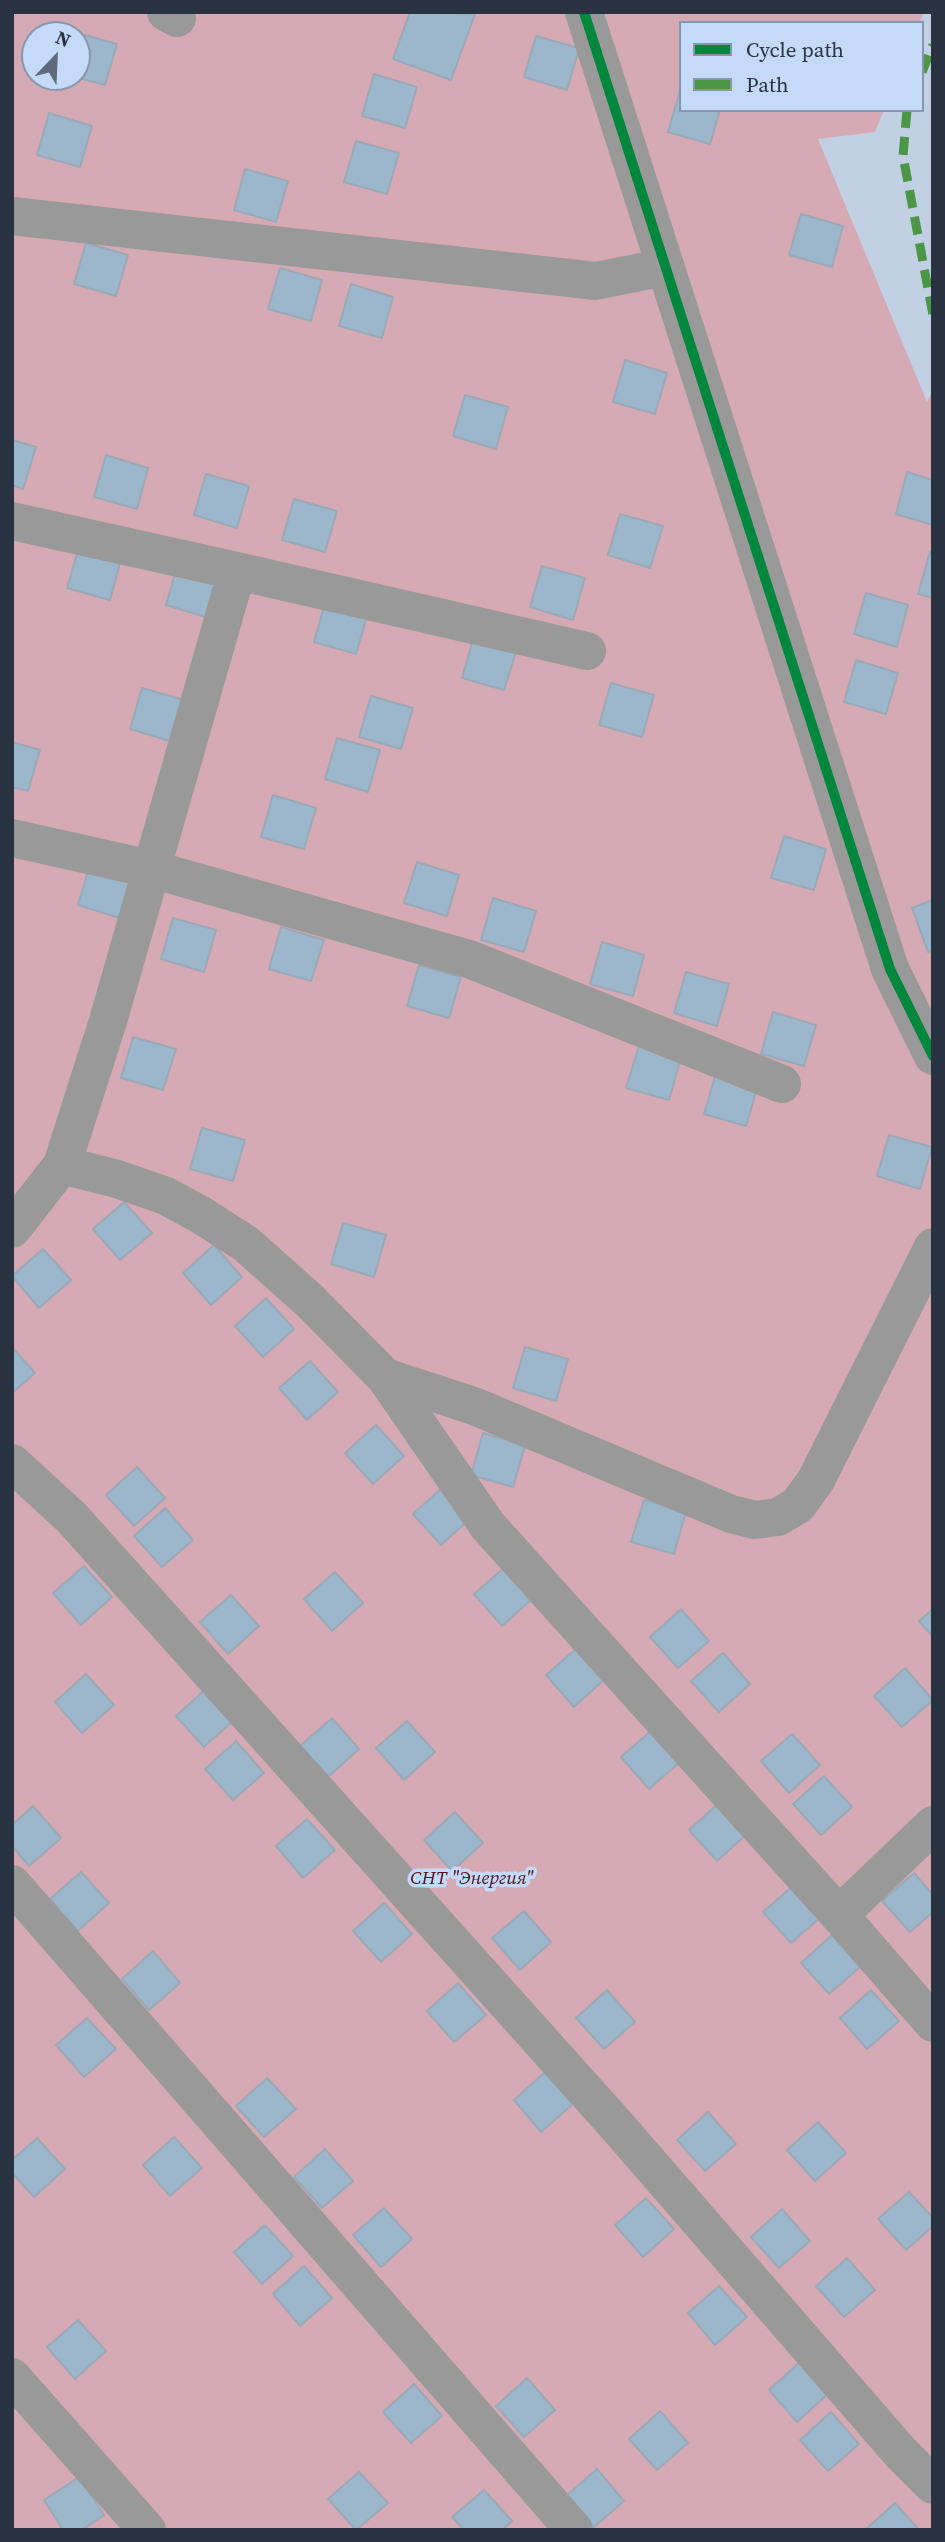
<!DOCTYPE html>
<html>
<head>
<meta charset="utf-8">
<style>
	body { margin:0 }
	#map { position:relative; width:945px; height:2542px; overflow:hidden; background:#c2d0e4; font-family:"Source Serif 4",serif }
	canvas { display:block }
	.frame { position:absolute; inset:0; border:14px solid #283240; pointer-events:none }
	.legend { position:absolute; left:679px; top:21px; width:245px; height:91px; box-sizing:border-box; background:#c5d9f8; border:2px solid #8696ae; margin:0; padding:9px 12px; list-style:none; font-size:21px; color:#283240 }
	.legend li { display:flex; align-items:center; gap:14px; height:35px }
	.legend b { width:35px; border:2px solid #8696ae }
	.north { position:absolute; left:21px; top:21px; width:70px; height:70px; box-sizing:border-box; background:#c5d9f8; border:2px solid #8696ae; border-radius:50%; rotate:23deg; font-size:19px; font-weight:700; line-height:28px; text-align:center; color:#283240 }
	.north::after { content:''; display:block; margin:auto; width:24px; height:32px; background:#5e6979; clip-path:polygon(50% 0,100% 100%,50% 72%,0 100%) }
</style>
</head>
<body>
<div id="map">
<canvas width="945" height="2542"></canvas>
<div class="frame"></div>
<ul class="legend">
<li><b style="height:9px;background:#00873e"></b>Cycle path</li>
<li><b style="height:9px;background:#4c9745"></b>Path</li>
</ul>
<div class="north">N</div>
</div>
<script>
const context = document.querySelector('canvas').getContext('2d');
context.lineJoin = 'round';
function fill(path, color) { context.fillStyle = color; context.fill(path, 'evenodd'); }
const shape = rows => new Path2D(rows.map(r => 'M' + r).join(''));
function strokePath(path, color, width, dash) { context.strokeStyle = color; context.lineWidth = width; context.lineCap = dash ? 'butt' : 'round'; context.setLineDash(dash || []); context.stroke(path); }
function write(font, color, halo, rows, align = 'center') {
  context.font = font + ' "Source Serif 4",serif'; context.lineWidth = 7; context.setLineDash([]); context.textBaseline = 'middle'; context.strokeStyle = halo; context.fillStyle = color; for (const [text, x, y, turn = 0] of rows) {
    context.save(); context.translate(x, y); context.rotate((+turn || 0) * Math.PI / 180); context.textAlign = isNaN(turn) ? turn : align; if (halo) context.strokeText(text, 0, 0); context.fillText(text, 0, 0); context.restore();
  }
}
const green = shape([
	[12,12,924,12,920,23,681,23,681,110,884,110,875,132,818,139,927,402,933,390,933,2530,12,2530],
	[35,35,77,35,77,77,35,77]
]);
const building = shape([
	[410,12,475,14,451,80,393,59,410,12],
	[74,32,117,44,105,85,75,77,77,77,77,35,73,35,74,32],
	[536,36,579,48,567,90,524,77,536,36],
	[374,74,417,87,405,128,362,116,374,74],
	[680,91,681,110,720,110,710,144,668,132,680,91],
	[49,113,92,126,80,167,37,155,49,113],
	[356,141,399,153,387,194,344,182,356,141],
	[245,169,288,181,276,222,234,210,245,169],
	[801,214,843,226,832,267,789,255,801,214],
	[86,243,128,255,116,296,74,284,86,243],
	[280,268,322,280,311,321,268,309,280,268],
	[351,284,393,297,382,338,339,326,351,284],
	[625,360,667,373,655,414,613,402,625,360],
	[465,395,508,407,496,449,453,436,465,395],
	[12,440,36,447,23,489,12,485,12,440],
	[106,455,148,468,137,509,94,497,106,455],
	[907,472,933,480,933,525,896,514,907,472],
	[206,474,249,486,237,528,194,515,206,474],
	[294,499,337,511,325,552,282,540,294,499],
	[620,514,663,526,650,568,608,555,620,514],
	[79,547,121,559,110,600,67,588,79,547],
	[930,552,933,553,933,598,918,594,930,552],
	[178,564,221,576,209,618,166,605,178,564],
	[542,566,585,578,573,620,530,607,542,566],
	[866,593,908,605,897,647,854,634,866,593],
	[326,600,368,613,356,654,314,642,326,600],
	[474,636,517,649,504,690,462,678,474,636],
	[856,660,898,673,886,714,844,702,856,660],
	[611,683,654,695,642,737,599,725,611,683],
	[142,688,184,700,173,742,130,729,142,688],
	[371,696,413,708,401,749,359,737,371,696],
	[337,738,380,750,368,792,325,779,337,738],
	[12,742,40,750,28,791,12,787,12,742],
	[273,795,316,808,304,849,261,837,273,795],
	[784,836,826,849,814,890,771,878,784,836],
	[417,862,459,875,447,916,404,903,417,862],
	[90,864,132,876,120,918,78,905,90,864],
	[493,898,536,911,524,952,481,940,493,898],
	[933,900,933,950,928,952,912,908,933,900],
	[173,918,216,930,204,972,161,959,173,918],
	[281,927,324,940,311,981,269,969,281,927],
	[602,942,644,955,633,996,590,984,602,942],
	[419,965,461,977,449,1018,407,1006,419,965],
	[686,972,729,984,717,1026,674,1013,686,972],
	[773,1012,816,1025,804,1066,761,1054,773,1012],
	[133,1037,176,1049,163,1090,121,1078,133,1037],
	[639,1046,681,1058,669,1100,626,1088,639,1046],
	[716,1073,758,1085,746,1126,704,1114,716,1073],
	[202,1128,245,1140,233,1181,190,1169,202,1128],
	[889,1135,932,1147,920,1189,877,1176,889,1135],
	[124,1202,152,1233,120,1260,93,1229,124,1202],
	[343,1223,386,1235,374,1277,331,1264,343,1223],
	[214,1245,242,1277,211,1305,183,1273,214,1245],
	[43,1249,71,1280,39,1308,12,1276,43,1249],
	[266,1298,294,1329,263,1357,235,1326,266,1298],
	[12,1347,35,1373,12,1393,12,1347],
	[525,1347,568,1359,556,1401,513,1388,525,1347],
	[310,1361,338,1392,307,1420,279,1388,310,1361],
	[376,1425,404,1456,373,1484,345,1453,376,1425],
	[483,1433,525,1446,513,1487,471,1475,483,1433],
	[137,1467,165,1498,134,1526,106,1495,137,1467],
	[444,1486,472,1517,441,1545,413,1514,444,1486],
	[644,1500,686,1512,674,1554,631,1542,644,1500],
	[165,1508,193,1540,162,1567,134,1536,165,1508],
	[84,1566,112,1597,81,1625,53,1593,84,1566],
	[505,1567,533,1598,502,1626,474,1594,505,1567],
	[335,1572,363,1603,332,1631,304,1599,335,1572],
	[231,1595,259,1626,228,1654,200,1622,231,1595],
	[681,1609,709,1641,678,1668,650,1637,681,1609],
	[933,1609,933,1637,919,1621,933,1609],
	[577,1648,605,1679,574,1707,546,1675,577,1648],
	[723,1653,750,1684,719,1712,691,1681,723,1653],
	[905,1668,933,1700,902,1727,874,1696,905,1668],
	[86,1674,114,1705,82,1733,55,1702,86,1674],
	[207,1688,235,1719,204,1747,176,1716,207,1688],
	[332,1718,359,1749,328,1777,300,1746,332,1718],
	[407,1721,435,1752,404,1780,376,1748,407,1721],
	[652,1730,681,1761,649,1789,621,1757,652,1730],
	[792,1734,820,1765,789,1793,761,1761,792,1734],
	[236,1741,264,1773,233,1800,205,1769,236,1741],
	[824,1776,852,1807,821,1835,793,1804,824,1776],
	[720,1802,748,1833,717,1861,689,1830,720,1802],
	[33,1806,61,1838,29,1866,12,1846,12,1825,33,1806],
	[455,1812,483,1843,452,1871,424,1840,455,1812],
	[307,1819,335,1850,303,1878,276,1846,307,1819],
	[81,1872,109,1903,78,1931,50,1899,81,1872],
	[914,1873,933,1895,933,1912,910,1932,882,1901,914,1873],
	[794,1885,822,1916,791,1943,763,1912,794,1885],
	[384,1903,412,1934,381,1962,353,1931,384,1903],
	[524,1911,551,1942,520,1970,492,1938,524,1911],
	[832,1935,860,1967,829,1994,801,1963,832,1935],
	[153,1951,180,1983,149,2010,122,1979,153,1951],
	[458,1983,486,2015,454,2042,427,2011,458,1983],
	[607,1990,635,2022,604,2049,576,2018,607,1990],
	[871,1990,899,2021,867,2049,840,2018,871,1990],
	[87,2018,116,2049,84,2077,56,2045,87,2018],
	[545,2072,573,2104,541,2132,514,2100,545,2072],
	[267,2078,296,2109,264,2137,236,2106,267,2078],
	[708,2112,736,2144,705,2171,677,2140,708,2112],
	[818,2122,846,2153,815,2181,787,2150,818,2122],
	[174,2137,202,2168,170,2196,143,2165,174,2137],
	[37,2138,65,2169,34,2197,12,2173,12,2160,37,2138],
	[325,2149,353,2181,322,2208,294,2177,325,2149],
	[909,2192,933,2218,933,2226,906,2250,878,2219,909,2192],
	[646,2198,674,2229,643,2257,615,2225,646,2198],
	[384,2208,412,2239,381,2267,353,2235,384,2208],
	[782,2209,810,2241,779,2268,751,2237,782,2209],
	[265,2225,293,2256,262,2284,234,2252,265,2225],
	[847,2258,875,2290,844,2317,816,2286,847,2258],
	[304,2266,332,2298,300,2326,273,2294,304,2266],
	[719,2286,747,2317,715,2345,688,2313,719,2286],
	[78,2320,106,2351,75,2379,47,2347,78,2320],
	[800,2362,828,2394,797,2422,769,2390,800,2362],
	[527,2378,555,2410,524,2437,496,2406,527,2378],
	[414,2384,442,2416,411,2443,383,2412,414,2384],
	[660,2411,688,2443,657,2470,629,2439,660,2411],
	[831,2412,859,2444,828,2471,800,2440,831,2412],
	[597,2469,624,2501,593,2528,565,2497,597,2469],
	[359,2472,388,2503,356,2530,328,2499,359,2472],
	[79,2477,104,2515,82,2530,63,2530,44,2500,79,2477],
	[484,2490,512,2521,502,2530,464,2530,452,2517,484,2490],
	[895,2503,919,2530,865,2530,895,2503]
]);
const minor = shape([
	[166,12,177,18],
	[584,12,890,969,933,1056],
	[12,216,596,281,665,267],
	[12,521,237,571],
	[12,838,151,869,469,959,782,1084],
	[62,1165,117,1179,166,1196,201,1215,246,1244,310,1301,385,1377,488,1526,839,1915,933,2023],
	[12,1229,62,1165,108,1021,237,571,587,651],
	[385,1377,474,1406,731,1514,755,1520,778,1517,798,1505,816,1480,933,1247],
	[12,1463,72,1518,617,2126,900,2452,933,2485],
	[12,1884,574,2530],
	[839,1915,933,1825],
	[12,2377,147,2530]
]);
const quiet = shape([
	[922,72,933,45],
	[907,110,903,156,933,315]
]);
const cycleway = shape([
	[584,12,890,969,933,1056]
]);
const parkNames = [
	["СНТ \"Энергия\"",472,1879]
];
fill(green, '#d5aab4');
fill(building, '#9cb6cb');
strokePath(building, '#9ba9b7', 2);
strokePath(minor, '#999', 38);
strokePath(quiet, '#4c9745', 9, [18, 9]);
strokePath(cycleway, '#00873e', 10);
write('italic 19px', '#541219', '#c5d9f8', parkNames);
</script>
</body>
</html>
